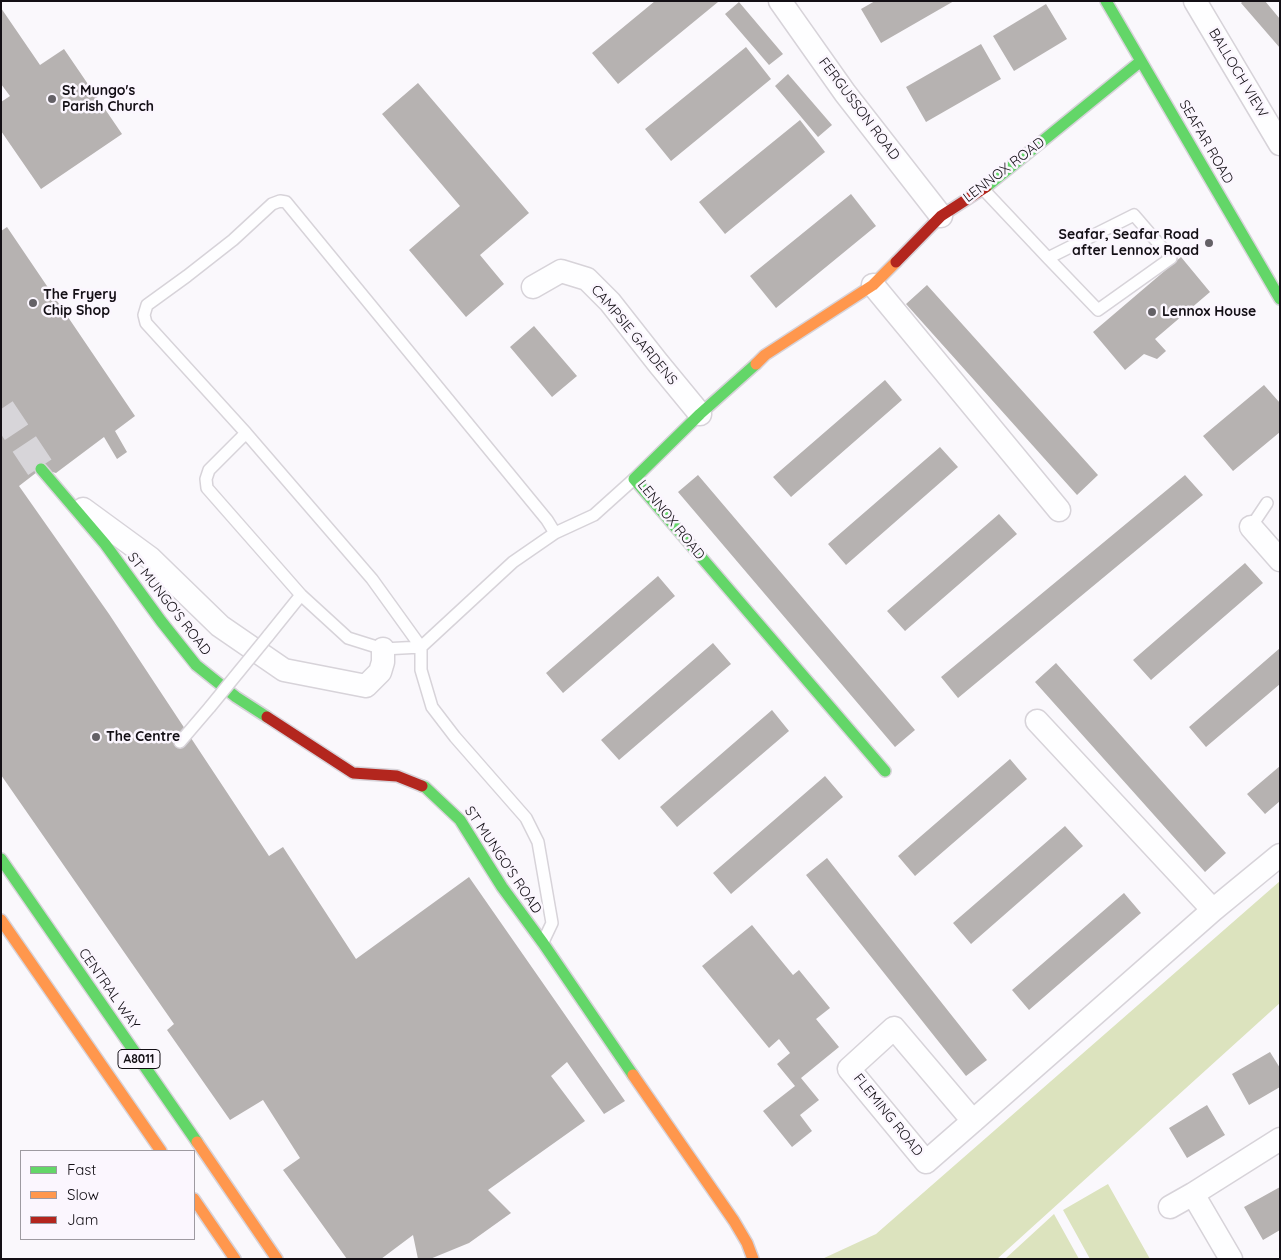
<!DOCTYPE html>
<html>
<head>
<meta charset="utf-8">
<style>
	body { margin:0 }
	#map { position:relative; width:1281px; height:1260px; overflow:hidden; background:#faf8fc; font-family:Quicksand,sans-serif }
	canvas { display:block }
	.frame { position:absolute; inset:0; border:2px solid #130f15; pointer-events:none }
	.legend { position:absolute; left:20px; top:1150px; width:175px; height:90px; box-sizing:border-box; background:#fbf6fe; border:1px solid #9e9aa1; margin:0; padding:6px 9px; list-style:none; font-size:15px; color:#130f15 }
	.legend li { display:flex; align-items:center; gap:10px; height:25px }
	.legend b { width:25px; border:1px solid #9e9aa1 }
</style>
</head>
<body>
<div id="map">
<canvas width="1281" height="1260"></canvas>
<div class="frame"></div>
<ul class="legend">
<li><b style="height:6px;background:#63d668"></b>Fast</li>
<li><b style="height:6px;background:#ff974d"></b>Slow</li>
<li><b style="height:6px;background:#b3261e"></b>Jam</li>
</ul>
</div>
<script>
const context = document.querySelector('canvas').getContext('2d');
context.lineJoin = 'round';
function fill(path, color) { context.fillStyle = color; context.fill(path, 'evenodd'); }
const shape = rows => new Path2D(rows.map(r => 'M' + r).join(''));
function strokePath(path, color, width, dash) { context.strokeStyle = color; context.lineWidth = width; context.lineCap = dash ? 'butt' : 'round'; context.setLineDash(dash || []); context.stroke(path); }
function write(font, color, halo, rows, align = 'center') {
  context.font = font + ' Quicksand,sans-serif'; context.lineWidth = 5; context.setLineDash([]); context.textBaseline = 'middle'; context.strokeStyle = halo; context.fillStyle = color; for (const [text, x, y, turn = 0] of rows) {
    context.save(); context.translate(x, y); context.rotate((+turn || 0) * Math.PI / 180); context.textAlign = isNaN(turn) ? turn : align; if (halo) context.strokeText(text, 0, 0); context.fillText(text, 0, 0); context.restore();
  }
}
const green = shape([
	[1280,881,1280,1003,997,1259,822,1259,876,1234],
	[1108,1184,1150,1259,1090,1259,1063,1210],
	[1054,1214,1079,1259,1005,1259]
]);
const building = shape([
	[655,1,717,1,718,2,618,84,592,53],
	[875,1,954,1,881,43,861,9],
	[1243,1,1265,1,1280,19,1280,48,1241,3],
	[739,2,783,54,769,65,725,14],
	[1046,4,1067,39,1014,71,993,36],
	[1,8,40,65,64,49,122,134,41,189,1,131,1,102,10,96,1,84],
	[981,44,1001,79,926,122,906,87],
	[746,47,771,79,671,161,645,129],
	[788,74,832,125,818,137,775,86],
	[418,83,529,213,480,255,504,284,466,317,409,250,460,206,382,114],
	[800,120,825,152,725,234,699,202],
	[851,194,876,226,776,308,750,276],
	[7,227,135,416,115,431,127,452,117,459,104,437,56,473,41,469,19,486,109,614,269,856,283,847,356,959,469,877,625,1101,604,1114,567,1062,551,1076,585,1121,488,1190,511,1213,469,1243,430,1259,418,1259,413,1235,381,1259,347,1259,283,1170,300,1158,263,1100,230,1120,167,1030,174,1024,1,775,1,231],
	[1181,257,1210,292,1155,339,1166,351,1157,359,1144,354,1125,370,1093,332],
	[927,285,1098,475,1077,495,906,304],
	[534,326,577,376,552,397,510,347],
	[885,380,902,400,791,497,773,477],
	[1264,385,1280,403,1280,432,1233,471,1203,436],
	[940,447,958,467,846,565,828,544],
	[698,475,915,730,895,747,678,492],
	[1185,475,1203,495,958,698,941,677],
	[999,514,1017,534,905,631,887,611],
	[1245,563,1263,583,1151,680,1133,660],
	[658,576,675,596,563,693,546,673],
	[713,643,731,664,619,760,601,740],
	[1280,648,1280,684,1206,747,1189,727],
	[1056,663,1226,853,1205,872,1035,682],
	[772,710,789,731,677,827,660,807],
	[1010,759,1027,779,915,876,898,856],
	[1280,766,1280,801,1265,814,1247,794],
	[825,776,843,797,731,894,713,873],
	[1065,826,1083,846,971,944,953,923],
	[827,858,987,1060,966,1076,806,875],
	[1124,893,1141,913,1029,1010,1012,990],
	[752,925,793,975,799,970,830,1008,816,1019,839,1047,801,1078,819,1100,800,1115,812,1131,792,1147,763,1111,795,1086,777,1064,790,1053,779,1039,769,1048,702,966],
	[1270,1052,1280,1068,1280,1087,1249,1105,1232,1074],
	[1207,1105,1225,1135,1187,1158,1169,1128],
	[1280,1187,1280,1230,1263,1240,1244,1207]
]);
const secondaryTunnel = shape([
	[1,409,41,469]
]);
const lane = shape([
	[983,189,1048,258,1098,310,1171,258,1134,215,1048,258],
	[246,433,372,579,421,647,421,670,432,707,455,737,526,818,538,842,552,923,543,942],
	[1251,527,1267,503],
	[555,533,547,520,286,202,280,201,272,204,233,240,187,276,147,305,144,315,146,323,246,433,209,470,206,479,207,488,301,595,348,638,383,649,421,647,513,562,555,533,594,515,634,479],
	[268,636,301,595],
	[180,742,210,707]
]);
const street = shape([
	[780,1,845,93,941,216],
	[1195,1,1280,144],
	[873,285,1059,510],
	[533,287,561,271,587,279,610,302,658,363,700,414],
	[83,509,150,558,220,626,284,670,366,686,380,672,383,662,383,649],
	[1251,527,1280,560],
	[1037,721,1213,910],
	[973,1121,894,1028,849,1069,926,1162,973,1121,1213,910,1280,855],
	[1170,1207,1193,1194],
	[1231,1259,1193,1194,1280,1139]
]);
const fast = shape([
	[1106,1,1280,299],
	[986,187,1141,61],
	[756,364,700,414,634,479,885,771],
	[41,469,105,544,161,621,196,665,236,697,267,717],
	[422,786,425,787,460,820,502,887,543,943,633,1075],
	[1,859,197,1142]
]);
const slow = shape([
	[756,364,765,355,873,285,896,262],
	[1,920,161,1151],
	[633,1075,734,1221,747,1243,753,1259],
	[197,1142,277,1259],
	[194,1199,235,1259]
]);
const jam = shape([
	[896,262,941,216,986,187],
	[267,717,353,773,397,776,422,786]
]);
const laneBridge = shape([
	[210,707,268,636]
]);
const markers = [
	[52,99,5,"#646166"],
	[1209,243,5,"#646166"],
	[33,303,5,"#646166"],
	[1152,312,5,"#646166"],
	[96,737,5,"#646166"]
];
const shields = [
	[139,1059,42]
];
const shieldNames = [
	["A8011",139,1059]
];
const streetNames = [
	["BALLOCH VIEW",1238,73,59],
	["FERGUSSON ROAD",859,109,53],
	["SEAFAR ROAD",1206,142,60],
	["LENNOX ROAD",1004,170,-37],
	["CAMPSIE GARDENS",634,335,50],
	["LENNOX ROAD",671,520,51],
	["ST MUNGO'S ROAD",169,604,52],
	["ST MUNGO'S ROAD",503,860,56],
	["CENTRAL WAY",109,989,55],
	["FLEMING ROAD",888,1115,51]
];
const poiNames = [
	["St Mungo's",62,91],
	["Parish Church",62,107],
	["Seafar, Seafar Road",1199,235,"right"],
	["after Lennox Road",1199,251,"right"],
	["The Fryery",43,295],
	["Chip Shop",43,311],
	["Lennox House",1162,312],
	["The Centre",106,737]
];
fill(green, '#dce3be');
fill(building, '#b6b2b1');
strokePath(secondaryTunnel, '#d7d5d9', 28, [28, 14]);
strokePath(lane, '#d7d3d9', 14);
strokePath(street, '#d7d3d9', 25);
strokePath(fast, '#d7d3d9', 14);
strokePath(slow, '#d7d3d9', 14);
strokePath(jam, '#d7d3d9', 14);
strokePath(lane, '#fefeff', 11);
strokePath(street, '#fefeff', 22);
strokePath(fast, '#63d668', 11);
strokePath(slow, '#ff974d', 11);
strokePath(jam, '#b3261e', 11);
strokePath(laneBridge, '#d7d3d9', 14, []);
strokePath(laneBridge, '#fefeff', 11);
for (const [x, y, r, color] of markers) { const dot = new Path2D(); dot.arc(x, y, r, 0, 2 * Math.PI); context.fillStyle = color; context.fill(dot); strokePath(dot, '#fbf6fe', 2); }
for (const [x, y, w] of shields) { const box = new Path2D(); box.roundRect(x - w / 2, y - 9.5, w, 19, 4); context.fillStyle = '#fbf6fe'; context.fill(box); strokePath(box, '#130f15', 1); }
write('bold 12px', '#130f15', null, shieldNames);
write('14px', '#130f15', '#fbf6fe', streetNames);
write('bold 14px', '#130f15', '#fbf6fe', poiNames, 'left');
</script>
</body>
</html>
